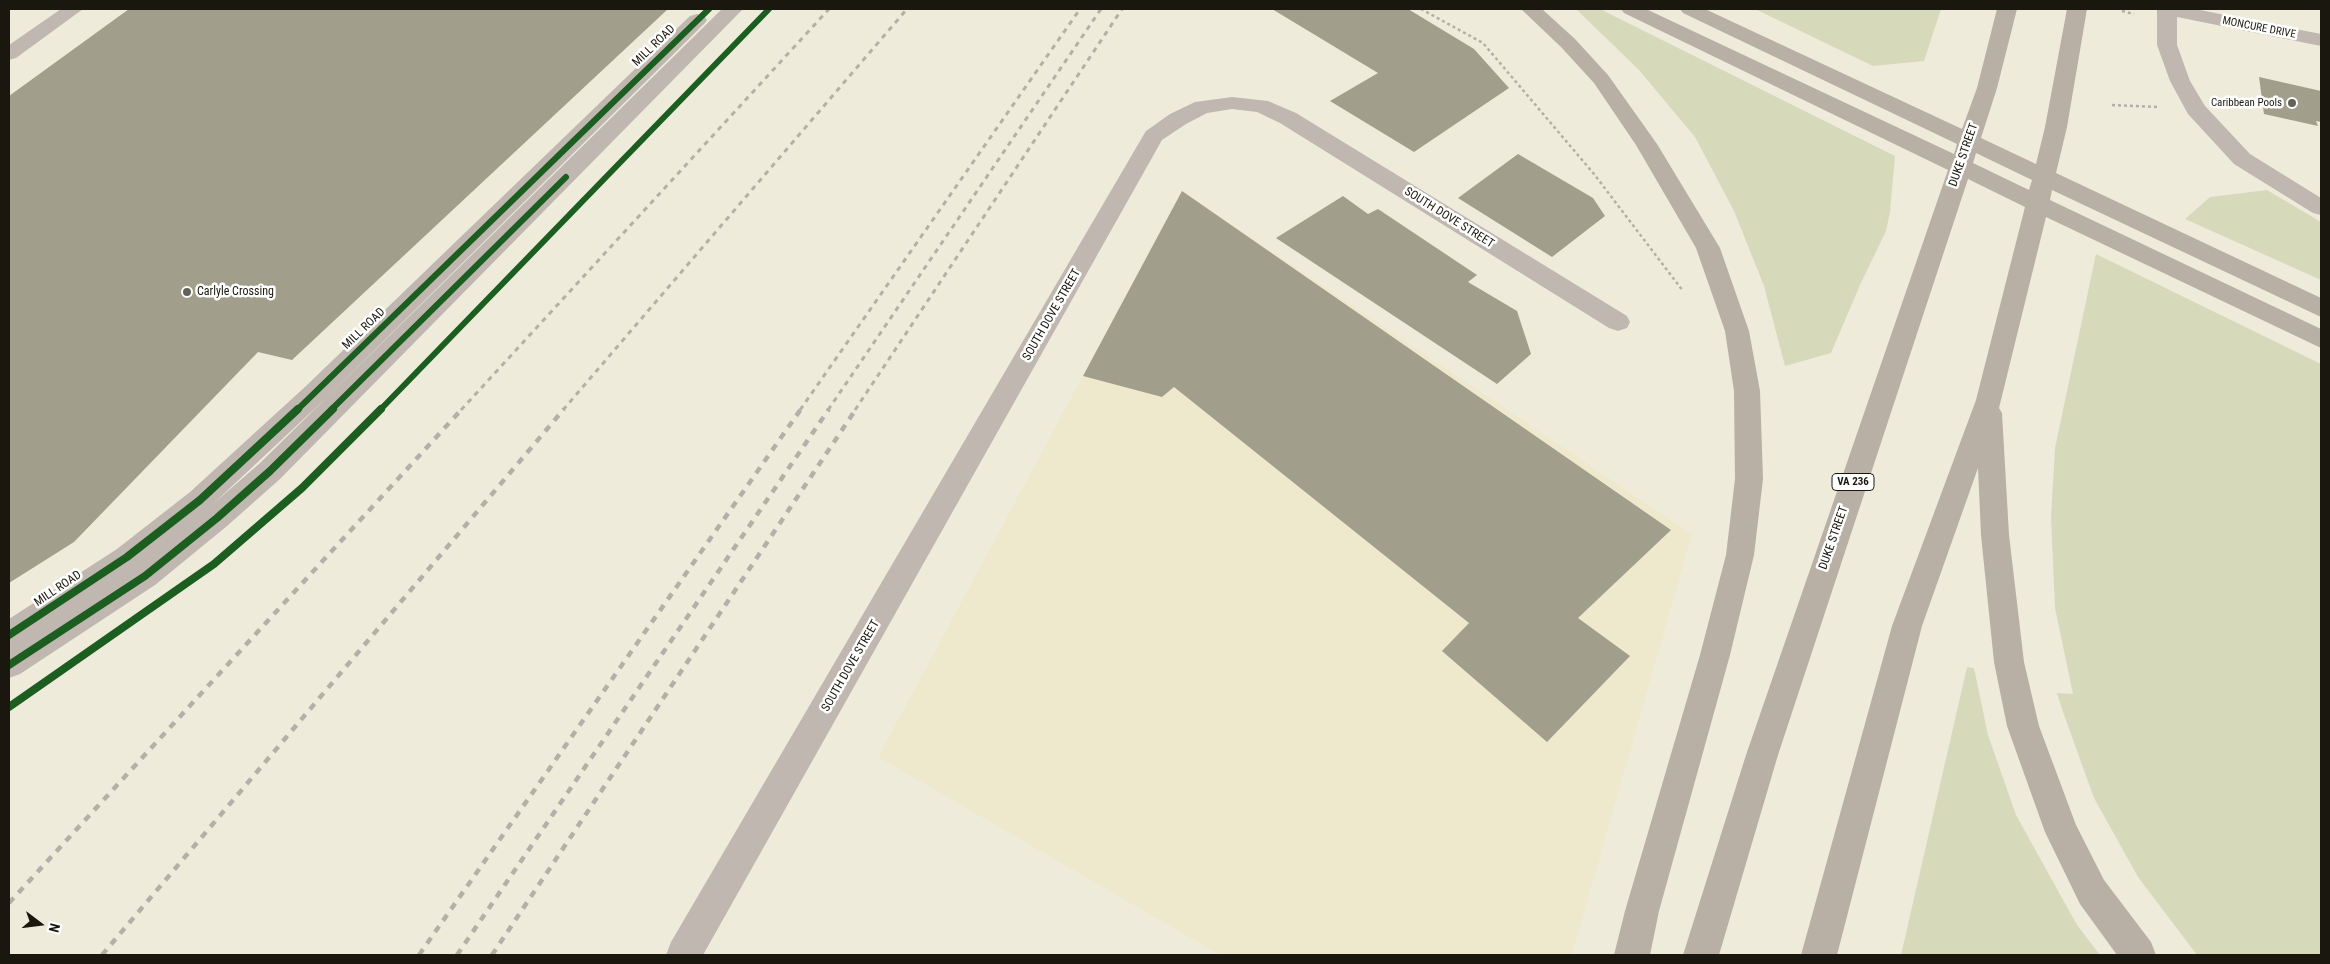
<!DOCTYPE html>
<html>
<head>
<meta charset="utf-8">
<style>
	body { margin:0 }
	#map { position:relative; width:2330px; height:964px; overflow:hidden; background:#eeebdb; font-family:"Roboto Condensed",sans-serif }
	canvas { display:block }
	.frame { position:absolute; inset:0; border:10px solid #1a180e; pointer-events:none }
	.north { position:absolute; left:15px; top:899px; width:50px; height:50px; -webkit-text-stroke:4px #fff; paint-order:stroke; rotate:105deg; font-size:14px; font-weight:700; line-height:20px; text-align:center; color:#1a180e }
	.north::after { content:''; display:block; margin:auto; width:18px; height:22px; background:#1a180e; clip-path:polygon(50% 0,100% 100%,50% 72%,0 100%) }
</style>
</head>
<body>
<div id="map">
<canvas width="2330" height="964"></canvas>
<div class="frame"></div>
<div class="north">N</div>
</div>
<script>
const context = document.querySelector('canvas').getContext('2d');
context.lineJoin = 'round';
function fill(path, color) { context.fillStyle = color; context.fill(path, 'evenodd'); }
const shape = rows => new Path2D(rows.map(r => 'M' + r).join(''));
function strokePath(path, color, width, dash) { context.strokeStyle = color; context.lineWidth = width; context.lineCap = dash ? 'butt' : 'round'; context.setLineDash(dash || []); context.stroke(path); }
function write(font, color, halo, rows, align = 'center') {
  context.font = font + ' "Roboto Condensed",sans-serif'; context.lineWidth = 5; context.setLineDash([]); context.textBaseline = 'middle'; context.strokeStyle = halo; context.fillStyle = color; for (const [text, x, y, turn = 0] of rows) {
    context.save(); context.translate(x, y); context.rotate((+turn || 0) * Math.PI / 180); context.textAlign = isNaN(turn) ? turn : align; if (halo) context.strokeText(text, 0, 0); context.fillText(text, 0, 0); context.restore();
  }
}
const built = shape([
	[1182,191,1692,534,1572,955,1220,955,878,757]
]);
const green = shape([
	[1576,9,1600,9,1895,156,1890,212,1886,231,1860,285,1831,353,1785,366,1764,286,1734,211,1695,137,1639,70],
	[1755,9,1941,9,1924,61,1873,66],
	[2267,190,2321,222,2321,280,2185,219,2210,197],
	[2096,254,2321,364,2321,955,2197,955,2138,877,2094,798,2063,712,2057,693,2073,694,2055,608,2051,517,2055,448],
	[1967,667,1974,668,1988,735,2016,815,2077,925,2100,955,1901,955]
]);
const building = shape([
	[129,9,668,9,292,360,258,352,74,542,9,583,9,96],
	[1272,9,1408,9,1474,49,1509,88,1414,152,1330,101,1378,73],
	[2259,77,2321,91,2321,122,2316,121,2318,126,2264,114],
	[1518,154,1593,198,1605,216,1552,257,1458,198],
	[1182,191,1671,530,1578,618,1630,656,1547,742,1442,651,1469,623,1174,387,1162,397,1083,376],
	[1343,196,1368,214,1378,209,1477,275,1468,282,1517,311,1531,354,1497,384,1276,238]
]);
const path = shape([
	[1421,9,1483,43,1594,174,1683,291],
	[2122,11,2134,14],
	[2112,105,2157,107]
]);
const minor = shape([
	[61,9,83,9,16,58,9,60,9,45,61,9],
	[722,9,743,9,280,479,227,526,155,585,20,674,9,678,9,649,11,647,9,648,9,619,117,549,190,492,306,386,690,16,697,14,704,16,707,20,704,24,324,400,213,504,260,463,722,9],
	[2157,9,2195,9,2321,34,2321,46,2177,17,2177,45,2190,81,2205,106,2250,154,2321,198,2321,215,2313,213,2234,164,2188,114,2170,81,2157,45,2157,9],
	[1232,97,1268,101,1296,113,1627,316,1630,322,1627,328,1618,331,1609,328,1280,123,1257,112,1232,109,1207,113,1186,124,1162,140,703,955,666,955,671,942,1143,136,1146,131,1170,114,1195,102,1232,97]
]);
const major = shape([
	[1521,9,1542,9,1575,39,1608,75,1657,144,1720,248,1749,331,1760,391,1763,479,1754,555,1730,655,1659,911,1650,955,1614,955,1625,911,1700,655,1726,555,1735,479,1734,391,1725,331,1696,248,1636,145,1594,83,1561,47,1521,9],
	[1621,9,1646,9,1954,154,1957,144,1683,13,1680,9,1705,9,1962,129,1977,88,1997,9,2017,9,1997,88,1981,138,2036,164,2045,127,2067,9,2087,9,2067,127,2056,173,2321,298,2321,317,2052,190,2050,200,2321,329,2321,348,2046,217,1999,408,2002,413,2009,535,2024,662,2039,726,2076,825,2104,880,2151,942,2156,955,2117,955,2080,904,2045,832,2007,726,1994,662,1981,535,1978,468,1922,626,1837,955,1801,955,1892,626,1976,400,2025,207,1968,179,1778,755,1719,955,1683,955,1746,755,1948,170,1624,13,1621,9],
	[1976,153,2032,180,2029,190,1973,163,1976,153]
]);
const railFar1 = shape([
	[461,410,829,9],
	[563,410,907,9],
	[800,410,1080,9],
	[828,410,1101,9],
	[855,410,1122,9]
]);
const rail = shape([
	[9,903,462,409],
	[102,955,564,409],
	[419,955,801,409],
	[457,955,829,409],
	[492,955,856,409]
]);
const cyclewayFar1 = shape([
	[297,410,709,9],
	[331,410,566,177],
	[380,410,769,9]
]);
const cycleway = shape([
	[9,635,127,557,200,500,298,409],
	[9,665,145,576,217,518,270,471,333,409],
	[9,707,214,564,302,488,381,409]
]);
const markers = [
	[2292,103,5,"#646256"],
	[187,292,5,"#646256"]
];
const farStreetnames = [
	["MONCURE DRIVE",2259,28,11]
];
const farPoinames = [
	["Caribbean Pools",2282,103]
];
const shields = [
	[1853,482,42]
];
const shieldNames = [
	["VA 236",1853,482]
];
const streetNames = [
	["MILL ROAD",654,46,-44],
	["DUKE STREET",1964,155,-71],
	["SOUTH DOVE STREET",1449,218,32],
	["SOUTH DOVE STREET",1052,315,-60],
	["MILL ROAD",364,329,-44],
	["DUKE STREET",1834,538,-71],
	["MILL ROAD",58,589,-34],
	["SOUTH DOVE STREET",851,666,-60]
];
const poiNames = [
	["Carlyle Crossing",197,292]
];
fill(built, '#eee9cd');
fill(green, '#d6dabb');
fill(building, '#a29e8c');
strokePath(path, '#b4afa6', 2.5, [3, 3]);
fill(minor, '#bfb7b0');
fill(major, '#b8afa5');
strokePath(railFar1, '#b5b0a7', 3, [5, 5]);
strokePath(rail, '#b5b0a7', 4.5, [7, 7]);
strokePath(cyclewayFar1, '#1b5e20', 6);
strokePath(cycleway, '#1b5e20', 8);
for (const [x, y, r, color] of markers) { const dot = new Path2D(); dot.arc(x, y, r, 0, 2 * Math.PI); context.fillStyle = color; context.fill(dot); strokePath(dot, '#fff', 2); }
write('11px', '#1a180e', '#fff', farStreetnames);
write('11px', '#1a180e', '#fff', farPoinames, 'right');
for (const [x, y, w] of shields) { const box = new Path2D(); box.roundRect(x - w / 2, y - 8.5, w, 17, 4); context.fillStyle = '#fff'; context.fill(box); strokePath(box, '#1a180e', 1); }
write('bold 11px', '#1a180e', null, shieldNames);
write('12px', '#1a180e', '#fff', streetNames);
write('12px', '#1a180e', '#fff', poiNames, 'left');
</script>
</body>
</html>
